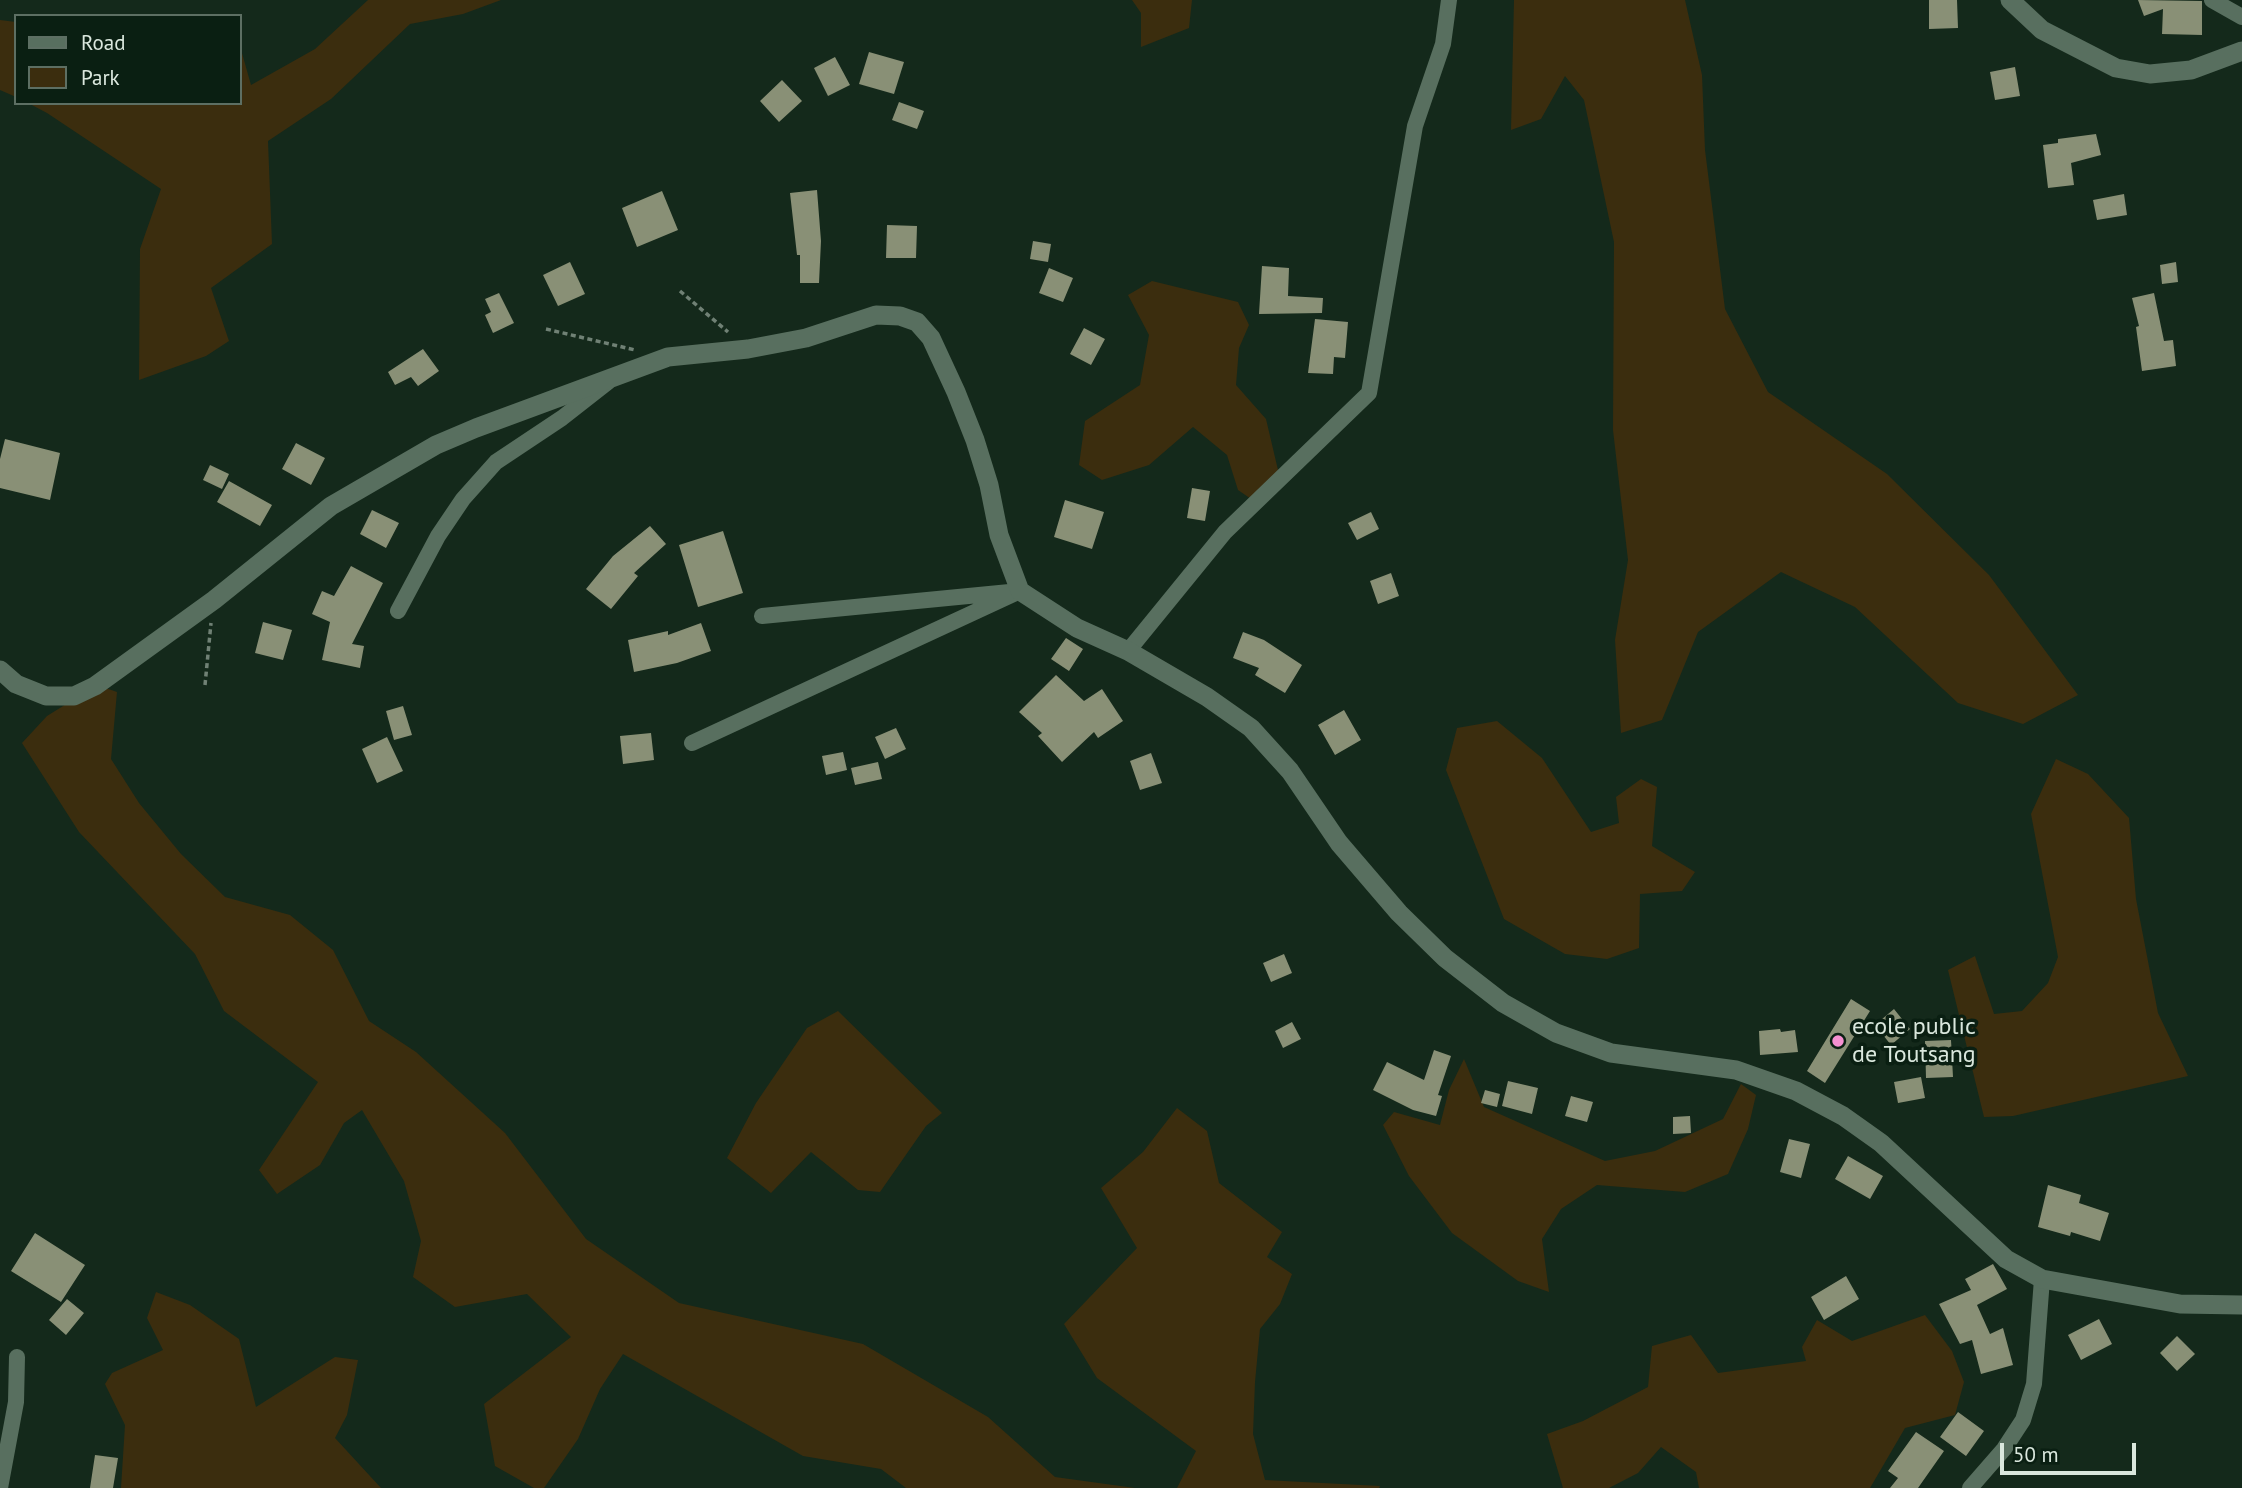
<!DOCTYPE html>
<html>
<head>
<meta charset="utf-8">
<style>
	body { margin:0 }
	#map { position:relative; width:2242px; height:1488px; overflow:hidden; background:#14291b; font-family:"PT Sans",sans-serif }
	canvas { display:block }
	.legend { position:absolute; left:14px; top:14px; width:228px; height:91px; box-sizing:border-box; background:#0a1f12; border:2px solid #5d6f63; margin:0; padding:9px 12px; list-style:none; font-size:21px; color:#dae7dd }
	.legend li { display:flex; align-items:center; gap:14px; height:35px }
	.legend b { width:35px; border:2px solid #5d6f63 }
	.scale { position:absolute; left:2000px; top:1443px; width:136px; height:32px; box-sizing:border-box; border:4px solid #dae7dd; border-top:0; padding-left:9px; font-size:21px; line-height:24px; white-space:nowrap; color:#dae7dd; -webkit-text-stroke:5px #0a1f12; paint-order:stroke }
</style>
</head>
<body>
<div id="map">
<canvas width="2242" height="1488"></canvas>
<ul class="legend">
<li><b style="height:9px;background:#586f5f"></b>Road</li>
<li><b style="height:19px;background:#3b2d0e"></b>Park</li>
</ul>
<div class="scale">50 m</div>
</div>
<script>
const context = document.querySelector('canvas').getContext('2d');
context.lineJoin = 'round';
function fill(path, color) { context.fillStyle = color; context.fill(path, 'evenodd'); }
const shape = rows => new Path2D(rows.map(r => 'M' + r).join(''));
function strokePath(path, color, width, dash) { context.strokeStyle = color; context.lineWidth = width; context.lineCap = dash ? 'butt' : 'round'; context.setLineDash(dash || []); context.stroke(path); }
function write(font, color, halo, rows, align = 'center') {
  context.font = font + ' "PT Sans",sans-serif'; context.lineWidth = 7; context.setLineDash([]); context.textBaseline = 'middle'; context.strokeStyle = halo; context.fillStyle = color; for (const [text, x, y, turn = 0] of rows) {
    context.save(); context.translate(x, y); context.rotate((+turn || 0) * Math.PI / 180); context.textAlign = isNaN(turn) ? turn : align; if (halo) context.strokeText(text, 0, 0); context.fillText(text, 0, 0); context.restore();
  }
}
const green = shape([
	[368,0,501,0,463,14,410,24,331,99,268,141,272,244,211,288,229,341,206,356,139,380,140,249,161,189,47,113,28,103,240,103,240,46,251,85,315,49],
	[1132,0,1192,0,1189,28,1141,47,1141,13],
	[1514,0,1685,0,1702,75,1705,150,1725,309,1768,392,1887,474,1989,575,2078,695,2023,724,1958,703,1855,607,1781,572,1698,632,1662,720,1621,733,1615,640,1628,560,1613,430,1614,242,1584,100,1565,76,1541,119,1511,130],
	[0,20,16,22,16,97,0,90],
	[1152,281,1238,302,1249,325,1239,348,1236,385,1266,419,1278,470,1254,501,1238,490,1227,455,1193,427,1149,465,1102,480,1079,465,1085,421,1140,385,1149,335,1128,295],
	[97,685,117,692,111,759,139,803,181,854,225,897,290,915,333,950,369,1021,416,1052,505,1133,586,1239,679,1303,863,1344,988,1417,1055,1477,1135,1488,906,1488,881,1469,803,1456,623,1354,600,1389,578,1439,544,1488,534,1488,495,1466,484,1404,571,1337,527,1294,455,1307,413,1277,421,1241,404,1181,362,1110,344,1123,320,1165,277,1194,259,1170,318,1082,224,1011,195,954,79,832,22,743,47,716],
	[1497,721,1542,758,1591,832,1619,823,1616,797,1641,779,1657,787,1652,846,1695,872,1682,891,1640,894,1639,948,1607,959,1565,954,1504,919,1446,770,1457,728],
	[2056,759,2088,774,2129,818,2136,899,2158,1013,2188,1076,2013,1116,1984,1117,1948,970,1975,956,1994,1014,2022,1011,2048,983,2058,957,2031,814],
	[838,1011,942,1113,926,1126,880,1192,858,1190,811,1152,771,1193,727,1158,756,1103,807,1028],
	[1464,1059,1484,1107,1605,1161,1655,1151,1723,1119,1741,1084,1756,1095,1748,1129,1728,1174,1685,1192,1597,1185,1561,1209,1542,1239,1549,1292,1518,1281,1452,1233,1409,1176,1383,1125,1394,1112,1440,1125,1449,1090],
	[1177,1108,1207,1131,1219,1183,1282,1232,1267,1257,1292,1274,1280,1304,1260,1329,1255,1382,1253,1434,1265,1480,1380,1486,1379,1488,1177,1488,1196,1451,1097,1378,1064,1324,1137,1248,1101,1188,1143,1152],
	[156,1292,190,1305,239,1339,256,1407,335,1357,358,1360,347,1415,335,1438,381,1488,121,1488,125,1425,105,1384,112,1373,163,1350,147,1318],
	[1925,1315,1952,1351,1964,1382,1955,1415,1905,1428,1870,1488,1699,1488,1696,1472,1661,1447,1638,1473,1609,1488,1563,1488,1547,1434,1583,1421,1648,1387,1652,1346,1691,1335,1718,1373,1806,1361,1802,1347,1817,1320,1852,1341]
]);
const building = shape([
	[1929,0,1957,0,1958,28,1929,29],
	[2138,0,2202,1,2202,35,2162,34,2163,9,2144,16],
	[869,52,904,62,894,94,859,84],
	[835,57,850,85,828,96,814,68],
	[2015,67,2020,96,1995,100,1990,72],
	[782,80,802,101,779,122,760,101],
	[899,102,924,111,917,129,892,120],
	[2096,134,2101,155,2071,163,2074,185,2048,188,2043,145,2058,143,2058,139],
	[817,190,821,241,819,283,800,283,800,255,797,255,790,193],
	[662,191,678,230,637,247,622,208],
	[2124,194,2127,215,2097,220,2093,200],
	[887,225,917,226,916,258,886,258],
	[1033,241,1051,244,1048,262,1030,259],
	[570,262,585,294,558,306,543,275],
	[2176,262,2178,282,2162,284,2160,265],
	[1262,266,1289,268,1288,296,1323,298,1322,313,1259,314],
	[1049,268,1073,278,1063,302,1039,293],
	[499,293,514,323,493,333,485,315,491,312,485,299],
	[2154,293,2164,341,2173,340,2176,366,2142,371,2136,327,2139,326,2132,298],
	[1315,319,1348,322,1345,358,1334,357,1333,374,1308,373],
	[1084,328,1105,339,1091,365,1070,354],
	[423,349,439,371,418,386,411,377,395,385,388,372],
	[5,439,60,453,50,500,0,488,0,459],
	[296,443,325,458,311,485,282,469],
	[210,465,229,474,222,489,203,480],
	[229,481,272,505,260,526,217,502],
	[1192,488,1210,491,1205,521,1187,518],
	[1065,500,1104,512,1092,549,1054,537],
	[372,510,399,523,386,548,360,534],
	[1371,512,1379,529,1357,540,1348,523],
	[650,526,666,544,634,573,638,576,611,609,586,589,613,556],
	[723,531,743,593,698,607,679,545],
	[351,566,383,583,352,644,364,646,360,668,322,660,330,622,312,614,322,591,334,596],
	[1391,573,1399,596,1378,604,1370,581],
	[263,622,292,630,283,660,255,653],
	[701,623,711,651,677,663,634,672,628,640,668,631,668,635],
	[1243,632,1264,640,1302,665,1285,693,1255,675,1259,668,1233,658],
	[1066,638,1083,649,1069,671,1051,659],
	[1056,675,1084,701,1102,689,1123,721,1098,738,1094,732,1062,762,1038,736,1042,733,1019,712],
	[403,706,412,735,394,740,386,711],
	[1344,710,1361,740,1335,755,1318,725],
	[896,728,906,749,885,759,875,737],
	[651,733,654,760,623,764,620,736],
	[387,737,403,771,377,783,362,749],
	[843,752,847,770,826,775,822,756],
	[1151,753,1162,783,1140,790,1130,761],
	[878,762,882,779,855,785,851,768],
	[1284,954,1292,973,1271,982,1263,963],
	[1851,999,1870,1011,1825,1083,1807,1071],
	[1894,1009,1910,1029,1891,1045,1875,1025],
	[1292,1022,1301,1039,1283,1048,1275,1031],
	[1780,1029,1781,1032,1795,1030,1798,1052,1760,1055,1759,1031],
	[1951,1040,1953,1077,1926,1078,1925,1041],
	[1434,1050,1451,1056,1438,1095,1442,1096,1436,1116,1413,1110,1373,1090,1387,1062,1424,1080],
	[1921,1077,1925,1098,1898,1103,1894,1082],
	[1508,1081,1538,1088,1532,1114,1502,1106],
	[1485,1090,1500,1094,1497,1107,1481,1103],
	[1571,1096,1593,1102,1587,1122,1565,1116],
	[1690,1116,1691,1133,1673,1134,1673,1117],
	[1789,1139,1810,1144,1801,1178,1780,1172],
	[1848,1156,1883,1176,1870,1199,1835,1179],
	[2048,1185,2081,1195,2079,1203,2109,1213,2100,1241,2071,1232,2070,1236,2038,1227],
	[35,1233,85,1265,61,1302,11,1271],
	[1993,1264,2007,1289,1977,1305,1990,1334,2003,1328,2013,1365,1981,1374,1972,1340,1960,1344,1939,1304,1971,1290,1965,1279],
	[1846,1276,1859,1299,1824,1320,1811,1297],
	[67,1299,84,1313,66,1335,49,1320],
	[2099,1319,2112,1344,2081,1360,2068,1335],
	[2177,1336,2195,1354,2177,1371,2160,1353],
	[1958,1412,1984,1431,1966,1456,1940,1437],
	[1916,1432,1944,1451,1918,1488,1890,1488,1898,1478,1888,1471],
	[95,1455,118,1458,113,1488,90,1488]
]);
const path = shape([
	[680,291,728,332],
	[546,329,635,350],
	[205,685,211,623]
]);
const minor = shape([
	[2212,0,2242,17],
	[398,611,438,536,463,499,496,462,562,418,608,382],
	[1128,651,1225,532,1369,393,1415,126,1443,44,1449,0],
	[692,743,1020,591,762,616],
	[0,1488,16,1402,17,1357],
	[1970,1488,2004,1449,2023,1420,2034,1384,2042,1279]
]);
const tertiary = shape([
	[2010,0,2042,30,2116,68,2150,74,2191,70,2242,51],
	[0,670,16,684,46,696,74,696,95,686,214,600,331,506,436,445,476,428,668,357,748,349,806,338,876,315,900,316,917,322,931,338,956,392,975,440,989,485,999,535,1020,591,1077,628,1128,651,1207,697,1251,728,1290,771,1339,843,1399,913,1445,958,1503,1003,1556,1033,1611,1053,1736,1070,1796,1091,1843,1116,1881,1143,2006,1259,2042,1279,2180,1304,2242,1305]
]);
const markers = [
	[1838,1041,7,"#f590d1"]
];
const poiNames = [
	["ecole public",1852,1027],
	["de Toutsang",1852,1055]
];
fill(green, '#3b2d0e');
fill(building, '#899076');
strokePath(path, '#708175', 3.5, [5, 3.5]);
strokePath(minor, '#586f5f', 16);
strokePath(tertiary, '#586f5f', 19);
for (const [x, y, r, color] of markers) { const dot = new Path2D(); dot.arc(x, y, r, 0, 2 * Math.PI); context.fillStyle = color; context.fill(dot); strokePath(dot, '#0a1f12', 2.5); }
write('24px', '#dae7dd', '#0a1f12', poiNames, 'left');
</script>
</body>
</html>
